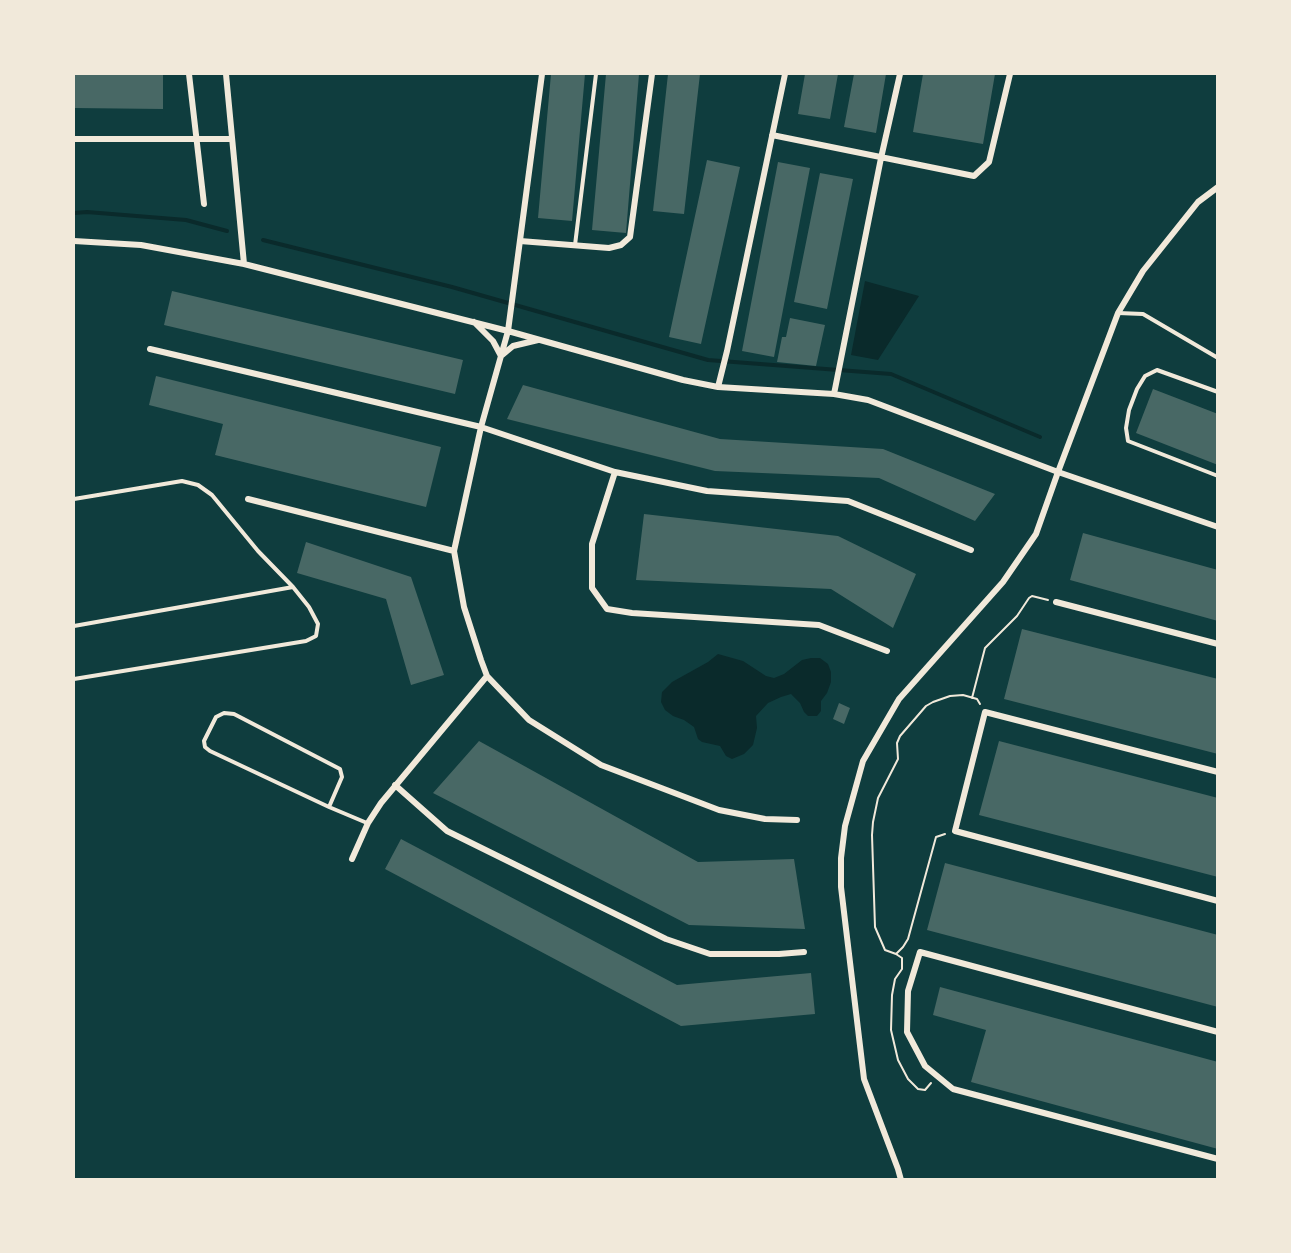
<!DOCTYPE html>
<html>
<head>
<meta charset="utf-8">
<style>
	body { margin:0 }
	#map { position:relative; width:1291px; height:1253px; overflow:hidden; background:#0f3d3e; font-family:"Open Sans",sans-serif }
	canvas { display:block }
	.frame { position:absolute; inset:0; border:75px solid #f1e9da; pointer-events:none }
</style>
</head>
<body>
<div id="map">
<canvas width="1291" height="1253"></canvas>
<div class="frame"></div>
</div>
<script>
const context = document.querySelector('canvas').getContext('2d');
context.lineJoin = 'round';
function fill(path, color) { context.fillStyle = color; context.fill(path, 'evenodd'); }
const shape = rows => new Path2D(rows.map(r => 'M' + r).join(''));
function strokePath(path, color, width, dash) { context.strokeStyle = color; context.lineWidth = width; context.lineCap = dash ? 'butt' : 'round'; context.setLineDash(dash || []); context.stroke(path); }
const water = shape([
	[865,281,919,296,878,360,851,355],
	[718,654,743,661,766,676,774,678,784,674,802,660,811,658,820,658,828,664,831,672,831,682,827,693,821,701,821,711,817,716,808,716,804,712,800,703,791,694,781,697,768,703,756,716,757,728,753,745,744,754,732,759,726,756,720,746,702,742,698,739,694,727,684,720,673,716,665,710,661,702,662,692,672,682,708,662]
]);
const stream = shape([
	[74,213,87,212,186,220,227,231],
	[263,240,452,287,708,360,891,374,1040,437]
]);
const building = shape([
	[74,74,163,74,163,109,74,108],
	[551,74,585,74,572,221,538,218],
	[606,74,639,74,626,233,592,230],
	[668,74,700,74,684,214,653,211],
	[805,74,838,74,830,119,798,114],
	[854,74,886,74,876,133,844,127],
	[923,74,995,74,983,144,913,132],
	[707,160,740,167,701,344,669,337],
	[778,162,810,168,774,357,742,351],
	[820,173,853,179,827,309,794,302],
	[172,291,463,360,455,394,164,325],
	[790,318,825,325,816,366,777,362,782,337,786,337],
	[156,376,441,447,426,507,215,455,223,424,149,405],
	[523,385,720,439,883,449,995,494,975,521,879,478,715,471,507,419],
	[1153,389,1218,414,1218,465,1136,433],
	[644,514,838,536,916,574,893,628,831,589,636,580],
	[1083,533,1218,570,1218,621,1070,580],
	[306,542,411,577,444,675,411,685,386,599,297,573],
	[1022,629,1218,679,1218,754,1004,699],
	[839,703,850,708,844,724,833,719],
	[479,741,698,862,794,859,805,929,689,925,433,793],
	[999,741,1218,798,1218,877,979,815],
	[401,839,677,985,811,973,815,1014,681,1026,385,869],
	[945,863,1218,935,1218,1007,927,930],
	[940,987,1218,1062,1218,1149,971,1082,986,1030,933,1015]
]);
const path = shape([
	[972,698,985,648,1017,616,1029,598,1032,596,1048,600],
	[896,954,903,947,908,939,936,837,945,834],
	[931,1083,925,1090,918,1089,908,1079,898,1060,891,1030,892,995,895,979,902,969,902,958,896,954,885,950,875,927,872,835,873,822,878,798,898,759,897,743,900,736,926,706,933,702,950,696,963,695,977,699,980,704]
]);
const service = shape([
	[575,245,596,74],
	[1118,313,1143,314,1218,358],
	[1218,392,1157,370,1145,376,1137,389,1129,410,1126,428,1128,441,1218,476],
	[74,499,182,481,198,485,212,495,258,551,293,587,309,607,318,624,316,636,306,641,74,679],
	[74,626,293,587],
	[329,807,342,777,340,769,234,714,224,713,216,717,204,741,205,747,210,751,329,807,367,823]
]);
const minor = shape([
	[189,74,204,204],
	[226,74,244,264],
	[542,74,508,331,481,427,454,551,464,607,481,660,487,676,529,720,601,765,719,810,765,819,797,820],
	[772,135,974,176,989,162,1010,74],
	[74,139,232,139],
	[74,241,141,245,244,264,508,331,683,380,718,387,834,394,868,400,1058,472,1218,527],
	[520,241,609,248,621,245,630,237,652,74],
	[474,322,493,341,501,356,513,346,538,340],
	[150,349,481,427,615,472,707,491,848,501,971,550],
	[718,387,727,351,785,74],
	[834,394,881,158,900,74],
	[615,472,592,544,592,588,607,609,632,613,819,625,887,651],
	[248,499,454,551],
	[1056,602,1218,644],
	[1218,772,985,712,955,831,1218,901],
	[395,785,447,831,666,939,710,954,779,954,804,952],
	[352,859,368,823,381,803,487,676],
	[1218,1032,920,952,908,991,907,1032,925,1066,953,1089,1218,1159],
	[901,1180,898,1169,864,1079,841,887,841,858,845,826,863,761,899,699,1003,582,1036,534,1058,472,1118,313,1143,271,1198,202,1218,187]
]);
fill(water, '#0a2a2b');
strokePath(stream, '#0a2a2b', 4);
fill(building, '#486865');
strokePath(path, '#f1e9da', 2);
strokePath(service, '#f1e9da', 4);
strokePath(minor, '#f1e9da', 6);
</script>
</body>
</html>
